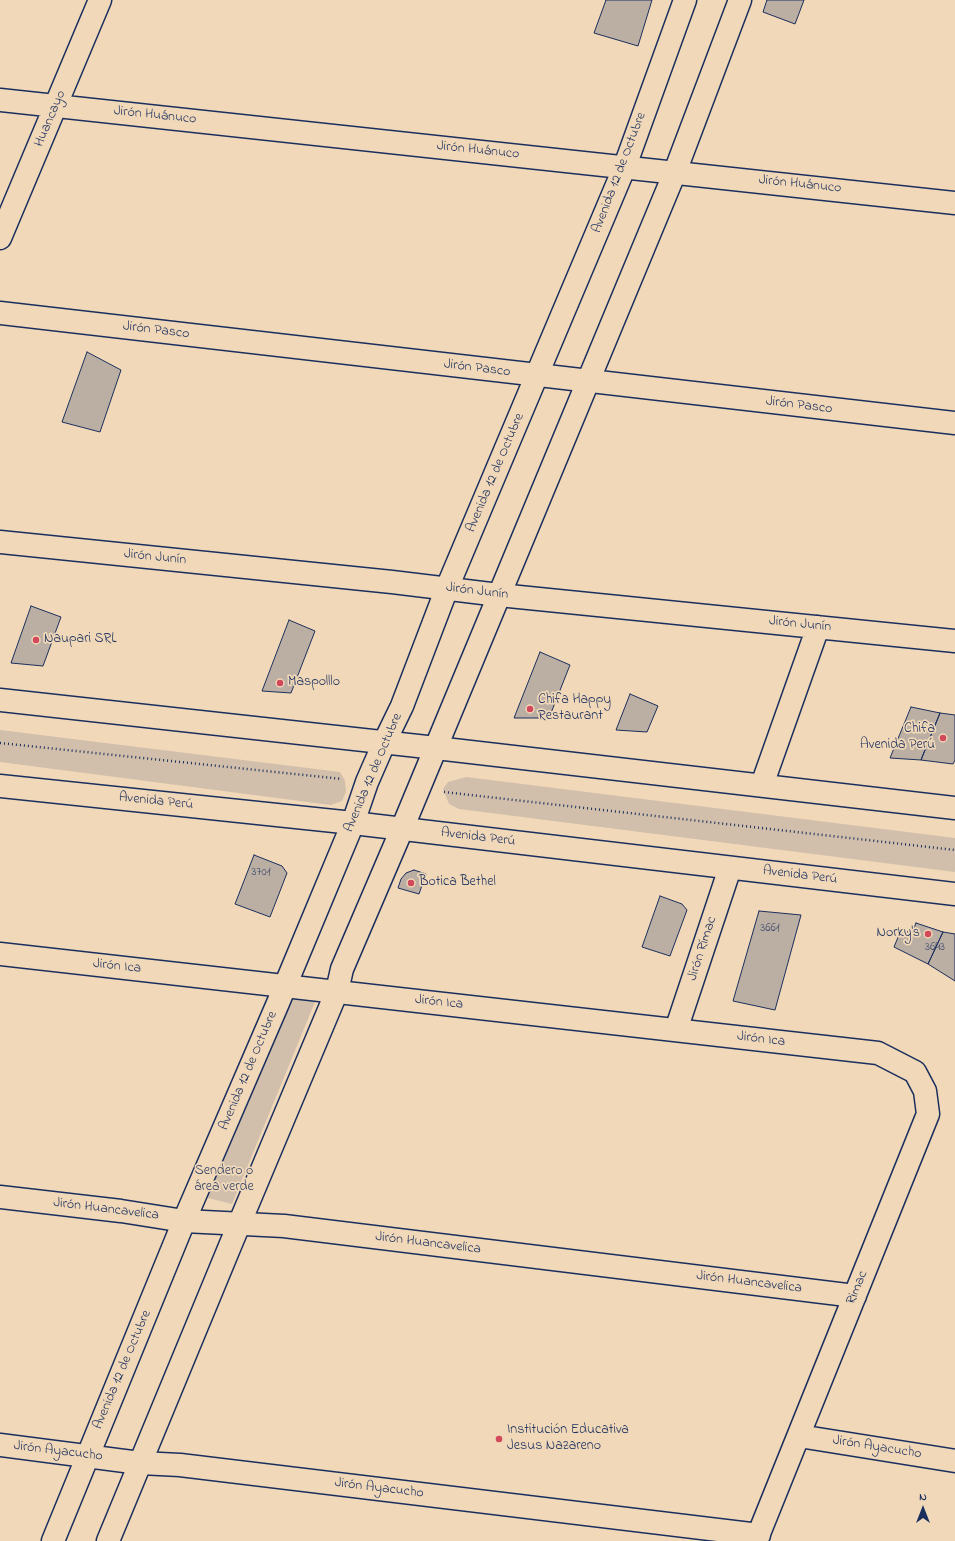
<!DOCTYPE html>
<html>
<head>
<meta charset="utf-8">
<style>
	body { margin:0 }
	#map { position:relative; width:955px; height:1541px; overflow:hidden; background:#f0d8b8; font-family:"Indie Flower",sans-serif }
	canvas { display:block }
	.north { position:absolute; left:903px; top:1489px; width:40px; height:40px; -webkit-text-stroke:3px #f0d8b8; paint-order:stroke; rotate:0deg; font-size:11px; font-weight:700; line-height:16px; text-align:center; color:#1b2f5e }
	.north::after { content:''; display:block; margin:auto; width:14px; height:18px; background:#1b2f5e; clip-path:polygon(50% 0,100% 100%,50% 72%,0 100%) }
</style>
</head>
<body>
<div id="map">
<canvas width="955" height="1541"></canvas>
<div class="north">N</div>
</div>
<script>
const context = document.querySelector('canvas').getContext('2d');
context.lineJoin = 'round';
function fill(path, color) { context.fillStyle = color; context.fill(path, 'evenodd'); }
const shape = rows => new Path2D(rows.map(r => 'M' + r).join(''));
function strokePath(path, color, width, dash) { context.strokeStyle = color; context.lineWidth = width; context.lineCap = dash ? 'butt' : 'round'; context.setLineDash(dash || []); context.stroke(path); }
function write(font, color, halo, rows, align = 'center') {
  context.font = font + ' "Indie Flower",sans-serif'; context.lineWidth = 3.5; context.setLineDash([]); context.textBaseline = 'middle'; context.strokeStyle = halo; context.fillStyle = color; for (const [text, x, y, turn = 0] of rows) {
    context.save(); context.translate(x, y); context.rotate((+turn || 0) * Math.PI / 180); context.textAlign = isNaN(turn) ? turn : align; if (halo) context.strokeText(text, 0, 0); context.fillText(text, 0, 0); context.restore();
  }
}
const green = shape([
	[0,730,340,772,345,781,346,792,342,801,331,805,0,762],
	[466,777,955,838,955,872,459,809,449,804,443,789,448,782],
	[287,993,317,997,232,1204,200,1196]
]);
const building = shape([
	[606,0,652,0,638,46,594,33,606,0],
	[767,0,804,0,795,24,763,12,767,0],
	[87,352,121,370,100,432,62,422,87,352],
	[31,606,61,617,43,666,11,663,31,606],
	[289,620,315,631,291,693,262,691,289,620],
	[540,652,570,665,549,718,514,718,540,652],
	[630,694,658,706,647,732,616,730,630,694],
	[911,707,940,713,921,760,890,758,911,707],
	[940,713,955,715,955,760,953,764,921,760,940,713],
	[254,855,282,866,287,873,270,917,235,904,254,855],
	[414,870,426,874,419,894,398,888,401,879,406,873,414,870],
	[660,896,682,904,687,910,670,956,642,947,660,896],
	[759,911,801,915,775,1010,733,1001,759,911],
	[916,923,943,932,928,964,894,947,901,930,912,933,916,923],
	[943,932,955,934,955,981,928,964,943,932]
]);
const path = shape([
	[0,743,342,779],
	[444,792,955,850]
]);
const street = shape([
	[0,100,955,203],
	[0,238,100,0],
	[0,313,955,423],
	[0,542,392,582,499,595,955,641],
	[762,785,818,627],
	[0,954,878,1053,915,1072,925,1091,928,1114,756,1541],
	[676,1030,730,868],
	[0,1197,121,1211,184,1221,284,1226,855,1296],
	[799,1436,955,1461],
	[0,1445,140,1463,180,1465,759,1535]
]);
const secondary = shape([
	[53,1541,184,1221,278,1003,353,823,367,782,384,743,402,706,447,588,625,166,685,0],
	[108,1541,230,1246,337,991,342,969,402,829,675,172,740,0]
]);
const primary = shape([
	[0,700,436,748,955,808],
	[0,786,353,823,955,894]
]);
const markers = [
	[36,640,4,"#d1495b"],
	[280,683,4,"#d1495b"],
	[530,709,4,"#d1495b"],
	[943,738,4,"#d1495b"],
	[411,883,4,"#d1495b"],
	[928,934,4,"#d1495b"],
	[499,1439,4,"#d1495b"]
];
const numberNames = [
	["3701",261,873],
	["3661",770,929],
	["3643",935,948]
];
const streetNames = [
	["Jirón Huánuco",155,116,6],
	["Huancayo",51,119,-67],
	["Jirón Huánuco",478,151,6],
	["Avenida 12 de Octubre",620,173,-69],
	["Jirón Huánuco",800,185,6],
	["Jirón Pasco",156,331,7],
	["Jirón Pasco",477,369,7],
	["Jirón Pasco",799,406,7],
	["Avenida 12 de Octubre",496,473,-67],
	["Jirón Junín",155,558,6],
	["Jirón Junín",477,592,7],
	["Jirón Junín",800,625,6],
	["Avenida 12 de Octubre",374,773,-67],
	["Avenida Perú",156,802,6],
	["Avenida Perú",478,838,7],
	["Avenida Perú",800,876,7],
	["Jirón Rímac",703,949,-72],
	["Jirón Ica",117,967,6],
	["Jirón Ica",439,1003,6],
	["Jirón Ica",761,1040,7],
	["Avenida 12 de Octubre",249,1071,-67],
	["Jirón Huancavelica",106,1210,7],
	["Jirón Huancavelica",428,1244,7],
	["Jirón Huancavelica",749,1283,7],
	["Rimac",858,1288,-68],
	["Avenida 12 de Octubre",123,1370,-67],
	["Jirón Ayacucho",877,1448,9],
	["Jirón Ayacucho",58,1452,7],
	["Jirón Ayacucho",379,1489,7]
];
const poiNames = [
	["Naupari SRL",44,640],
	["Maspolllo",288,683],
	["Chifa Happy",538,701],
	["Restaurant",538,717],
	["Chifa",935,730,"right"],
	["Avenida Perú",935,746,"right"],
	["Botica Bethel",419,883],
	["Norky's",920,934,"right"],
	["Institución Educativa",507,1431],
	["Jesus Nazareno",507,1447]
];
const parkNames = [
	["Sendero o",224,1172],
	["área verde",224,1188]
];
fill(green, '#d1bfab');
fill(building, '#bbaea2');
strokePath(building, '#1b2f5e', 1);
strokePath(street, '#1b2f5e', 25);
strokePath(secondary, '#1b2f5e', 25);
strokePath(primary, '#1b2f5e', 25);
strokePath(path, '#1b2f5e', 2.5, [1, 3]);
strokePath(street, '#f0d8b8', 22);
strokePath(secondary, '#f0d8b8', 22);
strokePath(primary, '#f0d8b8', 22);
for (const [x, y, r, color] of markers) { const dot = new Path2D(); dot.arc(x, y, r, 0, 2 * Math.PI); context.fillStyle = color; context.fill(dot); strokePath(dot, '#f0d8b8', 1.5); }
write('12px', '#434f6f', null, numberNames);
write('14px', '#1b2f5e', '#f0d8b8', streetNames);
write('14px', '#1b2f5e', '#f0d8b8', poiNames, 'left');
write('14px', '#36456a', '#f0d8b8', parkNames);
</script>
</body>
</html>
